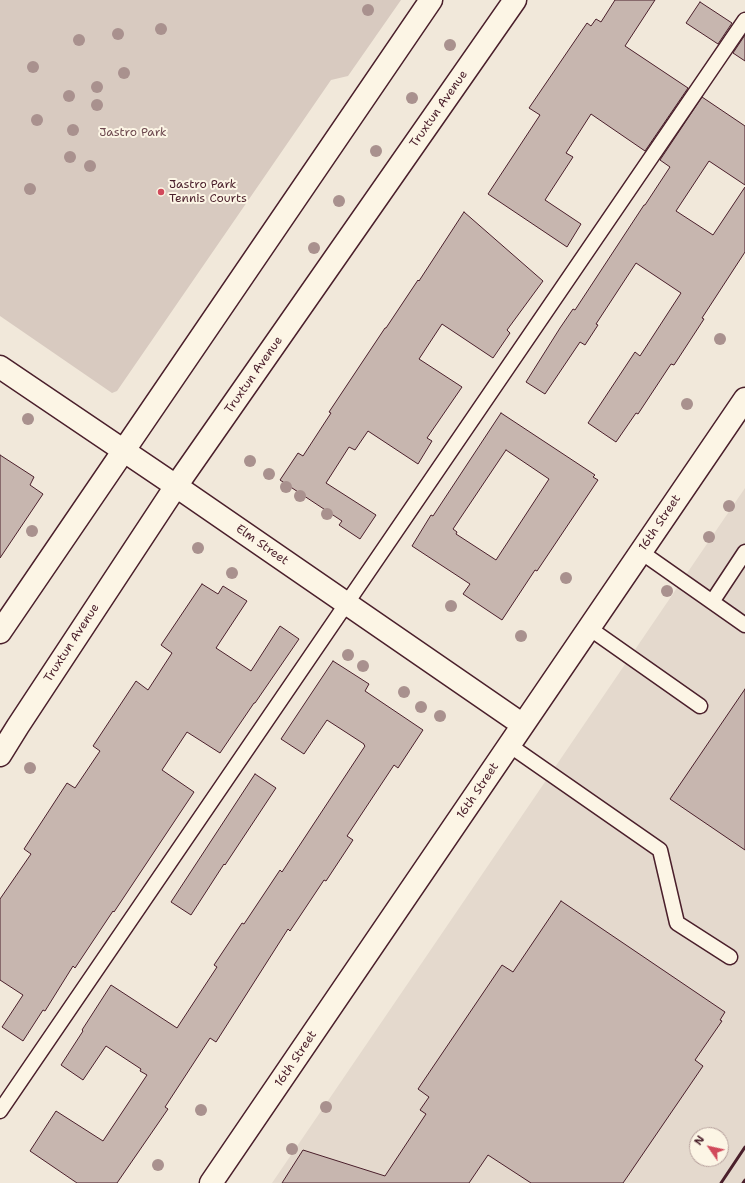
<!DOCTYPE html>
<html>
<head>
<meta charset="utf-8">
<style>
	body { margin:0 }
	#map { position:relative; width:745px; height:1183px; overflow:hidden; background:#f1e8da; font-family:"Shantell Sans",sans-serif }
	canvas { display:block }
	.north { position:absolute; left:689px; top:1127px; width:40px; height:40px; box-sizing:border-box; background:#fcf5e5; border:1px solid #b59f9b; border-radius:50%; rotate:304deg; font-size:11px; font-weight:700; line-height:16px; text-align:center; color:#4a1f2b }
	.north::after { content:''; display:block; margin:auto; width:14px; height:18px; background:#d1495b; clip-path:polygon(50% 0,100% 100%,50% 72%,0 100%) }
</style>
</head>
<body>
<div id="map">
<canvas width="745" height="1183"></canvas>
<div class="north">N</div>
</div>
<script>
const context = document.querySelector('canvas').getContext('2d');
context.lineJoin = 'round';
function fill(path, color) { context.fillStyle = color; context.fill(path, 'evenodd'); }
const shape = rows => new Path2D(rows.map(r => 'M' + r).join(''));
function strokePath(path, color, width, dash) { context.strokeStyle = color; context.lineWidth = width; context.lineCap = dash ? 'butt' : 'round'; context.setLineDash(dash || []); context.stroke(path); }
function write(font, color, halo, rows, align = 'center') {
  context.font = font + ' "Shantell Sans",sans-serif'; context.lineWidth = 4; context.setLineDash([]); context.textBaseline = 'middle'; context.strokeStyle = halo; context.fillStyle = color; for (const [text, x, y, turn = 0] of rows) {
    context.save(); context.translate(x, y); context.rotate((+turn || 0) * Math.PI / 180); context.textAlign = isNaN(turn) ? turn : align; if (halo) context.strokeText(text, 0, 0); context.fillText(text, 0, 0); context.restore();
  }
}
const built = shape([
	[745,488,745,1183,272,1183],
	[697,1135,721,1135,721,1159,697,1159]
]);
const green = shape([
	[0,0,401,0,348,76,331,80,117,391,112,393,0,316]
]);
const building = shape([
	[615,0,655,0,625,46,688,88,645,151,591,114,566,153,573,157,545,200,581,224,567,247,488,194,540,115,529,108,587,23,591,26,596,19,601,22,615,0],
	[700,2,732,23,718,44,686,23,700,2],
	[745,35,745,61,733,53,745,35],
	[702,97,745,126,745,185,709,161,676,211,713,235,745,187,745,252,702,318,704,319,674,365,671,364,638,414,636,413,616,442,588,423,635,352,640,356,681,293,636,263,596,324,598,325,585,345,580,342,545,394,526,382,560,328,573,309,575,310,644,205,645,205,670,167,660,160,702,97],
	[464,212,543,281,507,330,510,333,493,358,442,324,419,359,462,387,427,438,432,441,418,464,368,431,355,450,349,447,326,483,376,515,360,539,339,525,342,521,280,480,298,453,303,456,331,413,329,412,385,328,386,328,418,280,419,281,464,212],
	[501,413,595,475,593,477,598,480,537,571,535,570,502,620,463,594,470,584,412,546,431,515,433,516,501,413],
	[506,450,549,479,496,560,456,534,457,532,453,529,506,450],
	[0,455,34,477,30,485,43,494,0,558,0,455],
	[202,584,218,594,223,586,247,601,216,648,251,671,280,626,299,639,255,703,254,703,220,753,187,732,162,770,194,792,114,912,113,911,75,968,73,966,45,1011,43,1010,23,1041,2,1027,23,995,0,980,0,899,31,854,24,849,67,783,75,788,100,751,93,746,136,681,148,690,172,653,161,645,202,584],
	[333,661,369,684,365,691,423,730,398,768,394,765,347,836,353,840,326,881,324,880,290,931,288,929,216,1042,210,1038,165,1107,168,1109,117,1183,77,1183,30,1151,56,1111,103,1141,147,1075,140,1071,141,1069,106,1046,83,1080,61,1065,83,1031,82,1030,111,985,177,1028,217,967,214,965,242,923,244,924,280,870,282,872,365,746,364,745,364,744,327,720,304,754,281,739,333,661],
	[745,689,745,850,670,799,745,689],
	[255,774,276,788,225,865,224,864,191,915,171,902,255,774],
	[561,901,725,1012,720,1020,722,1021,695,1060,703,1066,623,1183,531,1183,488,1155,469,1183,282,1183,303,1150,385,1176,426,1114,420,1110,429,1097,418,1089,502,965,513,972,561,901]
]);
const lane = shape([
	[641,552,745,625],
	[712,602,745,552],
	[589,628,700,706],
	[509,745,660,850,677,923,730,957],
	[0,1111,745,20]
]);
const street = shape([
	[0,367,176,486,523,725],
	[211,1183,745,399]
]);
const secondary = shape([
	[0,632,431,0],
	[0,755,18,726,176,486,515,0]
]);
const rail = shape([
	[721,1183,745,1147],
	[743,1183,745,1180]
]);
const trees = [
	[368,10],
	[161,29],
	[118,34],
	[79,40],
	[450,45],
	[33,67],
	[124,73],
	[97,87],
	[69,96],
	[412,98],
	[97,105],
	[37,120],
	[73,130],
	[376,151],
	[70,157],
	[90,166],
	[30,189],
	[339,201],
	[314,248],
	[720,339],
	[687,404],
	[28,419],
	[250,461],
	[269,474],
	[286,487],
	[300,496],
	[729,506],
	[327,514],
	[32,531],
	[709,537],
	[198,548],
	[232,573],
	[566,578],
	[667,591],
	[451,606],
	[521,636],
	[348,655],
	[363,666],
	[404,692],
	[421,707],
	[440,716],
	[30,768],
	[326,1107],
	[201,1110],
	[292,1149],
	[158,1165]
];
const markers = [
	[161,192,4,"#d1495b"]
];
const streetNames = [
	["Truxtun Avenue",439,109,-55],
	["Truxtun Avenue",254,375,-55],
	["16th Street",660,523,-56],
	["Elm Street",262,545,35],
	["Truxtun Avenue",72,643,-57],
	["16th Street",478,791,-56],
	["16th Street",296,1059,-56]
];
const parkNames = [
	["Jastro Park",133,133]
];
const poiNames = [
	["Jastro Park",169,185],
	["Tennis Courts",169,199]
];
fill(built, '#e4d9cd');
fill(green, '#d8cac0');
fill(building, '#c7b6af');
strokePath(building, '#4a1f2b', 1);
strokePath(lane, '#4a1f2b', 17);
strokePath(street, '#4a1f2b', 25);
strokePath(secondary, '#4a1f2b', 25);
strokePath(lane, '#fcf5e5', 14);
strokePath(street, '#fcf5e5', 22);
strokePath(secondary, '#fcf5e5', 22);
strokePath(rail, '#4a1f2b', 3);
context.fillStyle = '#a9918e';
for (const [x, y] of trees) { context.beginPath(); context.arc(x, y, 6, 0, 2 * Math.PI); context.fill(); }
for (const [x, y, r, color] of markers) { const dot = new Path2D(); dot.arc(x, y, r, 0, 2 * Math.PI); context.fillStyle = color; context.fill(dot); strokePath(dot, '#fcf5e5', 1.5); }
write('12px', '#4a1f2b', '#fcf5e5', streetNames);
write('12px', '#6e4a50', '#fcf5e5', parkNames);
write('12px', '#4a1f2b', '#fcf5e5', poiNames, 'left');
</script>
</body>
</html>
